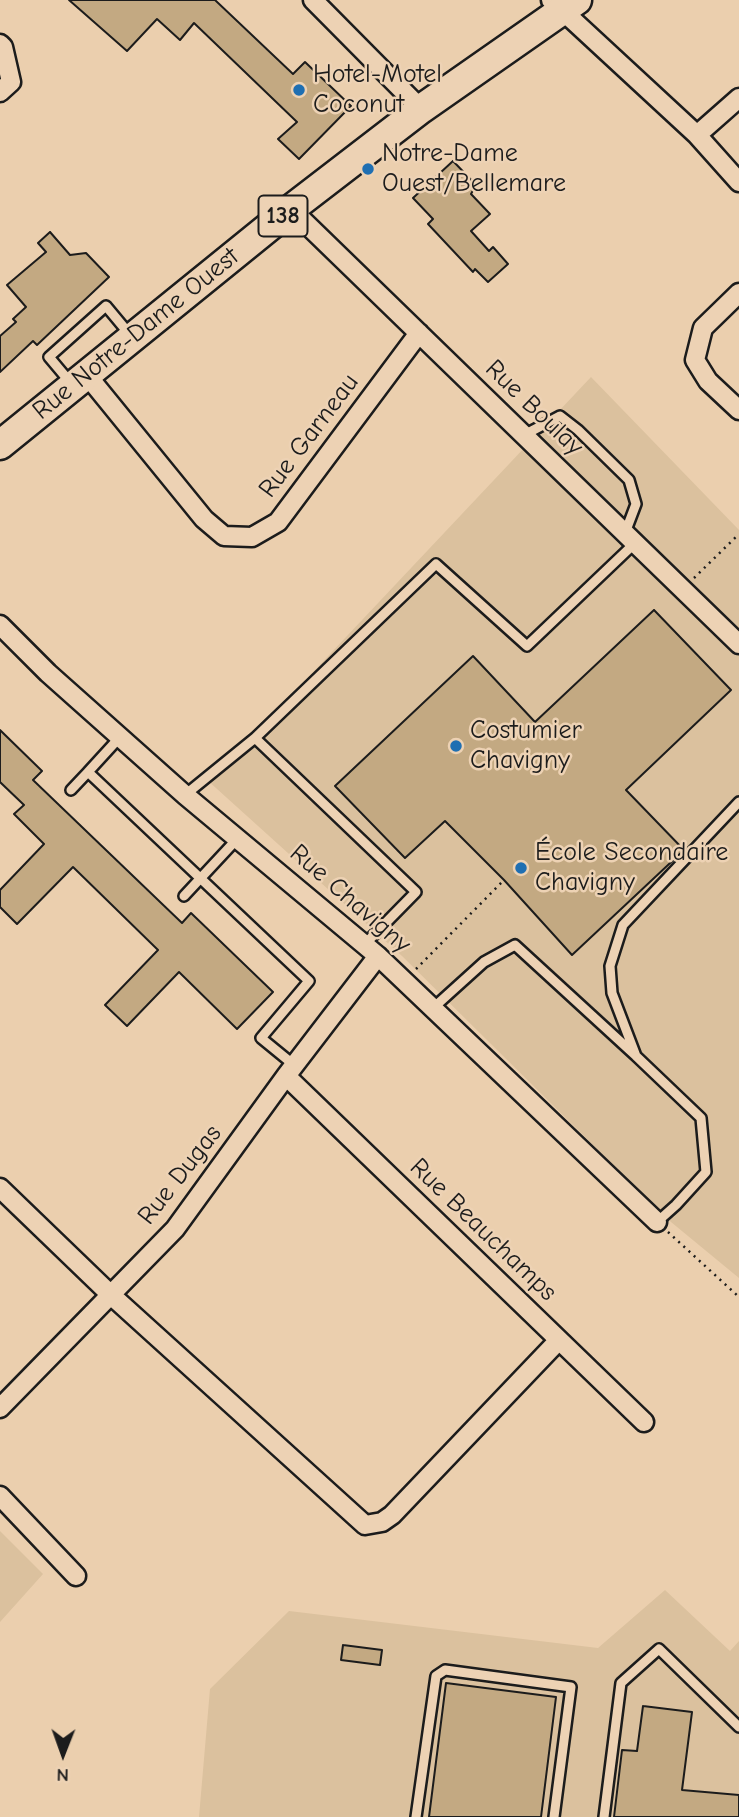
<!DOCTYPE html>
<html>
<head>
<meta charset="utf-8">
<style>
	body { margin:0 }
	#map { position:relative; width:739px; height:1817px; overflow:hidden; background:#ebcfae; font-family:"Comic Neue",sans-serif }
	canvas { display:block }
	.north { position:absolute; left:28px; top:1719px; width:70px; height:70px; -webkit-text-stroke:5px #edd2b4; paint-order:stroke; rotate:181deg; font-size:19px; font-weight:700; line-height:28px; text-align:center; color:#1c1c1c }
	.north::after { content:''; display:block; margin:auto; width:24px; height:32px; background:#1c1c1c; clip-path:polygon(50% 0,100% 100%,50% 72%,0 100%) }
</style>
</head>
<body>
<div id="map">
<canvas width="739" height="1817"></canvas>
<div class="north">N</div>
</div>
<script>
const context = document.querySelector('canvas').getContext('2d');
context.lineJoin = 'round';
function fill(path, color) { context.fillStyle = color; context.fill(path, 'evenodd'); }
const shape = rows => new Path2D(rows.map(r => 'M' + r).join(''));
function strokePath(path, color, width, dash) { context.strokeStyle = color; context.lineWidth = width; context.lineCap = dash ? 'butt' : 'round'; context.setLineDash(dash || []); context.stroke(path); }
function write(font, color, halo, rows, align = 'center') {
  context.font = font + ' "Comic Neue",sans-serif'; context.lineWidth = 5; context.setLineDash([]); context.textBaseline = 'middle'; context.strokeStyle = halo; context.fillStyle = color; for (const [text, x, y, turn = 0] of rows) {
    context.save(); context.translate(x, y); context.rotate((+turn || 0) * Math.PI / 180); context.textAlign = isNaN(turn) ? turn : align; if (halo) context.strokeText(text, 0, 0); context.fillText(text, 0, 0); context.restore();
  }
}
const built = shape([
	[591,377,739,530,739,1278,671,1222,402,956,206,779,265,723],
	[0,1531,43,1574,0,1622],
	[665,1590,730,1651,739,1641,739,1817,199,1817,210,1689,289,1611,598,1648]
]);
const building = shape([
	[69,0,215,0,293,74,305,62,351,106,299,159,278,139,297,122,194,23,180,40,157,19,127,51,69,0],
	[453,161,476,185,471,194,490,214,471,231,489,251,493,247,508,264,488,282,475,269,473,272,428,224,433,219,413,198,453,161],
	[50,232,70,255,86,253,109,277,37,345,33,341,0,372,0,336,16,322,13,319,26,307,7,285,46,252,38,243,50,232],
	[654,610,731,690,626,790,684,850,572,955,504,880,445,821,405,858,335,786,473,656,535,722,654,610],
	[0,730,42,771,33,780,182,923,191,913,273,992,237,1029,179,972,127,1026,105,1005,158,950,73,867,17,924,0,907,0,890,44,844,14,814,24,805,0,782,0,730],
	[343,1645,382,1650,380,1665,341,1660,343,1645],
	[446,1683,556,1697,541,1817,429,1817,446,1683],
	[643,1706,692,1712,682,1790,739,1795,739,1817,614,1817,622,1750,637,1751,643,1706]
]);
const path = shape([
	[694,578,739,534],
	[416,969,504,880],
	[668,1232,739,1297]
]);
const service = shape([
	[70,382,49,357,106,306,131,336],
	[524,435,560,416,578,430,629,480,636,504,625,533],
	[120,737,88,772,309,981,261,1038,294,1065],
	[255,738,416,892,365,944],
	[71,790,88,772],
	[185,795,255,738,436,564,527,646,635,543],
	[184,896,238,838],
	[432,1009,484,962,515,945,635,1055],
	[657,1222,676,1205,706,1172,701,1118,636,1056,612,993,610,966,623,925,739,802],
	[416,1817,436,1676,445,1670,571,1687,554,1817],
	[604,1817,621,1683,659,1649,739,1727]
]);
const minor = shape([
	[313,0,421,109],
	[551,0,697,135,739,182],
	[0,44,3,47,11,82,0,92],
	[697,135,739,98],
	[291,209,739,644],
	[739,293,703,328,695,360,708,381,739,410],
	[86,374,204,519,224,536,252,537,278,522,419,333],
	[0,625,48,673,185,795,378,956,657,1222],
	[286,1076,644,1422],
	[0,1188,111,1295,365,1525,382,1522,392,1515,559,1340],
	[0,1408,175,1229,286,1076,378,956],
	[0,1496,76,1576]
]);
const primary = shape([
	[0,445,291,209,421,109,577,0]
]);
const markers = [
	[299,90,7,"#1f6fb2"],
	[368,169,7,"#1f6fb2"],
	[456,746,7,"#1f6fb2"],
	[521,868,7,"#1f6fb2"]
];
const shields = [
	[283,216,49]
];
const shieldNames = [
	["138",283,216]
];
const poiNames = [
	["Hotel-Motel",313,75],
	["Coconut",313,105],
	["Notre-Dame",382,154],
	["Ouest/Bellemare",382,184],
	["Costumier",470,731],
	["Chavigny",470,761],
	["École Secondaire",535,853],
	["Chavigny",535,883]
];
const streetNames = [
	["Rue Notre-Dame Ouest",136,334,-39],
	["Rue Boulay",534,408,44],
	["Rue Garneau",309,436,-53],
	["Rue Chavigny",350,899,41],
	["Rue Dugas",180,1175,-52],
	["Rue Beauchamps",483,1230,44]
];
fill(built, '#dbc19e');
fill(building, '#c3a982');
strokePath(building, '#1c1c1c', 2);
strokePath(service, '#1c1c1c', 14);
strokePath(minor, '#1c1c1c', 23);
strokePath(primary, '#1c1c1c', 33);
strokePath(path, '#1c1c1c', 2.5, [2, 5]);
strokePath(service, '#edd2b4', 9);
strokePath(minor, '#edd2b4', 18);
strokePath(primary, '#edd2b4', 28);
for (const [x, y, r, color] of markers) { const dot = new Path2D(); dot.arc(x, y, r, 0, 2 * Math.PI); context.fillStyle = color; context.fill(dot); strokePath(dot, '#edd2b4', 2.5); }
for (const [x, y, w] of shields) { const box = new Path2D(); box.roundRect(x - w / 2, y - 20.5, w, 41, 5); context.fillStyle = '#edd2b4'; context.fill(box); strokePath(box, '#1c1c1c', 2); }
write('bold 24px', '#1c1c1c', null, shieldNames);
write('26px', '#1c1c1c', '#edd2b4', poiNames, 'left');
write('26px', '#1c1c1c', '#edd2b4', streetNames);
</script>
</body>
</html>
